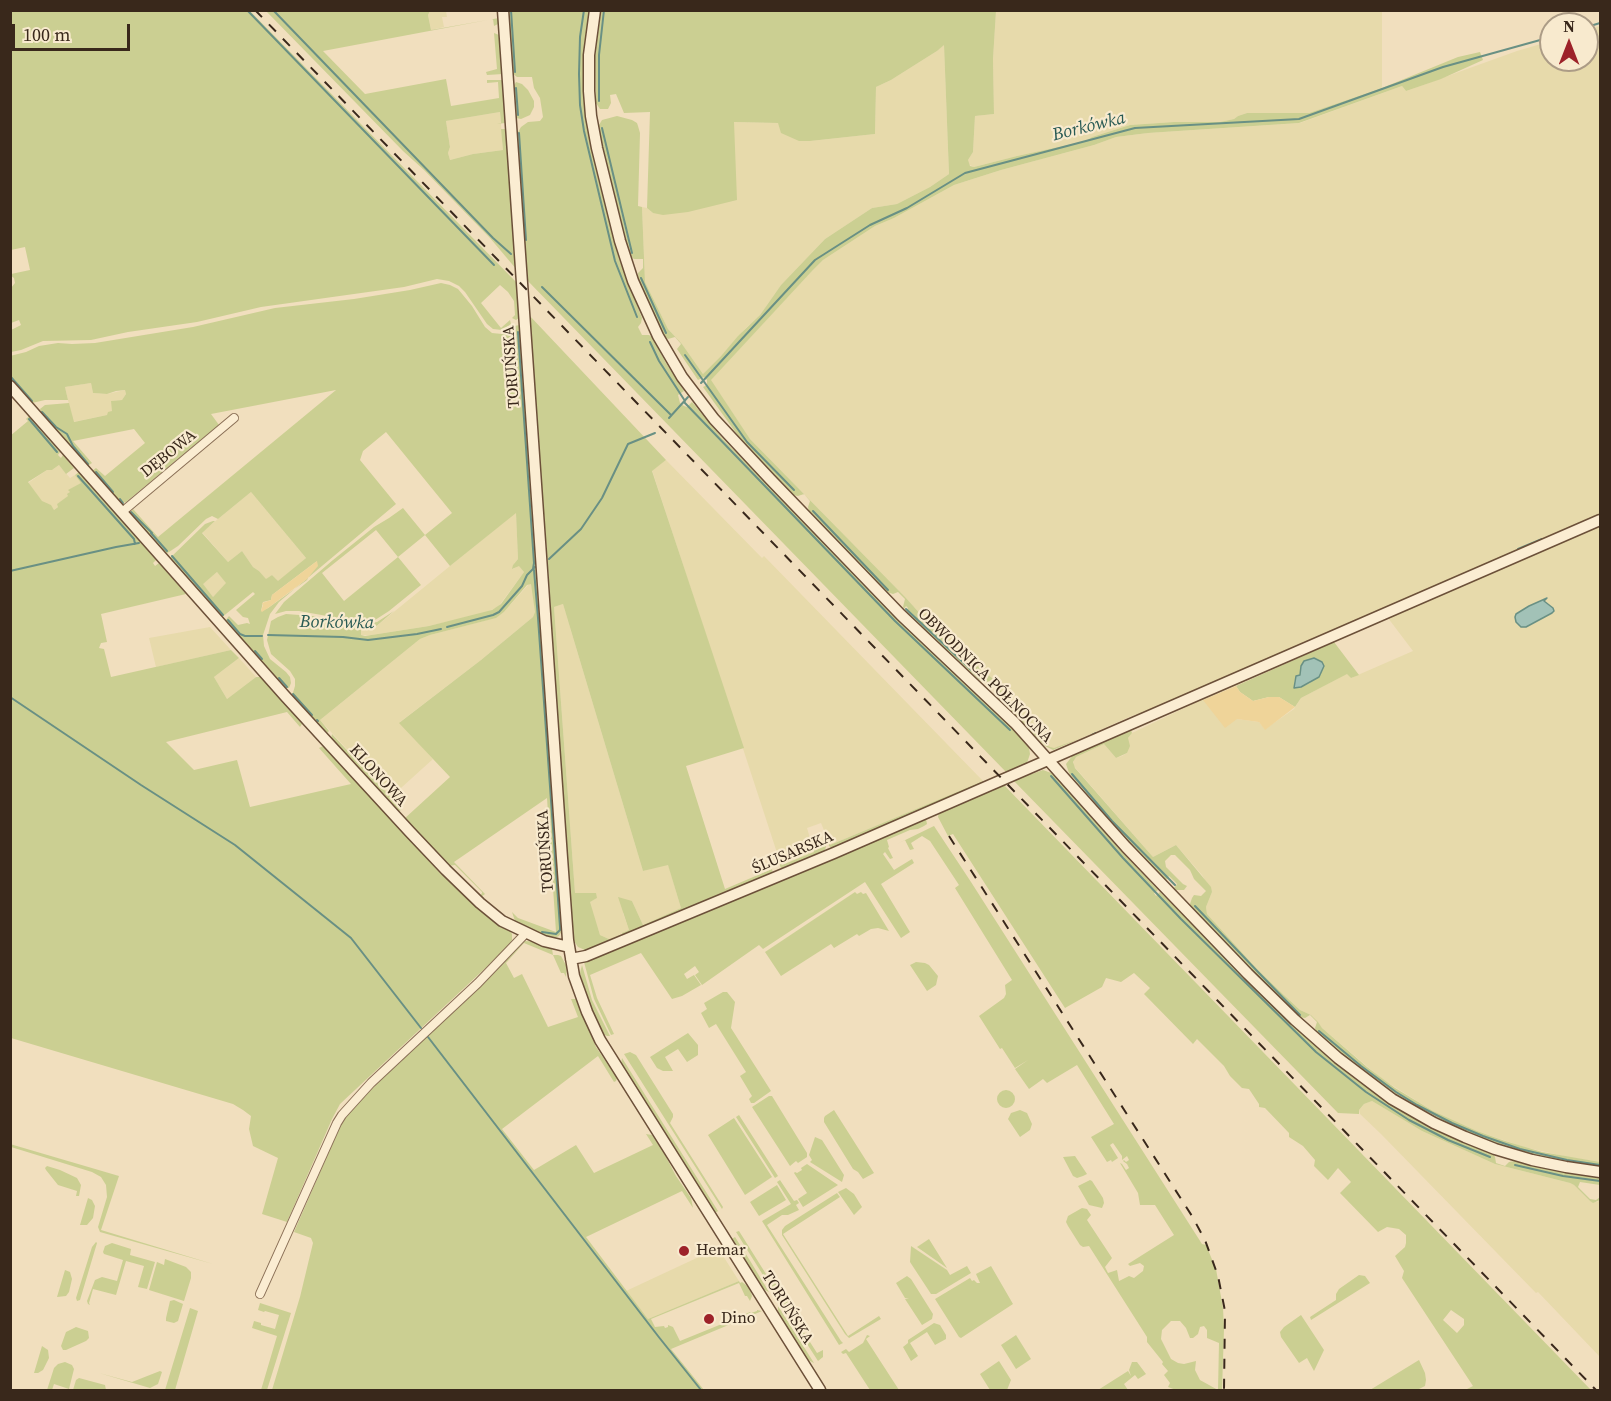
<!DOCTYPE html>
<html>
<head>
<meta charset="utf-8">
<style>
	body { margin:0 }
	#map { position:relative; width:1611px; height:1401px; overflow:hidden; background:#f1dfbe; font-family:"Source Serif 4",serif }
	canvas { display:block }
	.frame { position:absolute; inset:0; border:12px solid #39281b; pointer-events:none }
	.north { position:absolute; left:1539px; top:12px; width:60px; height:60px; box-sizing:border-box; background:#f8eace; border:2px solid #ac9c86; border-radius:50%; rotate:0deg; font-size:16px; font-weight:700; line-height:24px; text-align:center; color:#39281b }
	.north::after { content:''; display:block; margin:auto; width:21px; height:27px; background:#9d2229; clip-path:polygon(50% 0,100% 100%,50% 72%,0 100%) }
	.scale { position:absolute; left:12px; top:24px; width:118px; height:27px; box-sizing:border-box; border:3px solid #39281b; border-top:0; padding-left:8px; font-size:18px; line-height:21px; white-space:nowrap; color:#39281b; -webkit-text-stroke:4px #f8eace; paint-order:stroke }
</style>
</head>
<body>
<div id="map">
<canvas width="1611" height="1401"></canvas>
<div class="frame"></div>
<div class="north">N</div>
<div class="scale">100 m</div>
</div>
<script>
const context = document.querySelector('canvas').getContext('2d');
context.lineJoin = 'round';
function fill(path, color) { context.fillStyle = color; context.fill(path, 'evenodd'); }
const shape = rows => new Path2D(rows.map(r => 'M' + r).join(''));
function strokePath(path, color, width, dash) { context.strokeStyle = color; context.lineWidth = width; context.lineCap = dash ? 'butt' : 'round'; context.setLineDash(dash || []); context.stroke(path); }
function write(font, color, halo, rows, align = 'center') {
  context.font = font + ' "Source Serif 4",serif'; context.lineWidth = 4.5; context.setLineDash([]); context.textBaseline = 'middle'; context.strokeStyle = halo; context.fillStyle = color; for (const [text, x, y, turn = 0] of rows) {
    context.save(); context.translate(x, y); context.rotate((+turn || 0) * Math.PI / 180); context.textAlign = isNaN(turn) ? turn : align; if (halo) context.strokeText(text, 0, 0); context.fillText(text, 0, 0); context.restore();
  }
}
const farmland = shape([
	[430,11,446,11,447,17,442,17,444,27,431,30,428,15],
	[996,11,1382,11,1382,88,1309,113,1247,113,1238,116,1234,119,1220,122,1174,122,1130,125,1092,137,1087,141,1017,156,974,167,968,164,968,160,973,152,975,116,994,114,993,59],
	[1600,26,1600,1162,1568,1157,1524,1147,1477,1131,1433,1111,1382,1079,1322,1028,1311,1015,1300,1010,1257,969,1207,914,1206,907,1212,892,1202,875,1176,845,1153,857,1073,765,1074,759,1076,757,1104,744,1116,758,1122,756,1127,753,1128,738,1132,733,1199,701,1134,715,1068,744,1054,748,1050,748,1046,745,1000,697,1002,686,940,636,906,598,750,439,710,380,813,270,823,260,875,226,894,218,954,185,1001,170,1094,145,1116,137,1148,133,1300,123,1402,86,1406,91,1517,51,1551,41,1551,60,1587,60,1587,30],
	[1388,618,1413,651,1351,678,1348,673,1301,698,1294,709,1265,729,1259,722,1237,719,1203,700],
	[944,44,949,174,930,187,897,204,872,208,825,239,781,285,760,315,746,328,721,356,703,374,682,344,668,329,645,282,642,207,647,208,653,213,734,122,778,123,810,141,875,134,876,87,891,80,910,68,937,51],
	[500,112,503,150,473,154,450,160,448,153,450,147,446,121],
	[91,383,93,393,107,394,125,390,126,394,122,400,112,401,112,411,107,415,73,422,65,387],
	[666,460,762,558,764,556,983,781,830,845,821,823,807,828,814,852,781,865,652,470],
	[59,465,70,478,75,475,82,483,69,490,70,492,69,496,57,504,59,506,54,510,50,505,42,502,28,483,47,470,52,470],
	[251,492,306,558,278,582,272,575,266,580,259,571,253,567,242,551,228,562,202,532],
	[516,512,518,559,513,565,513,569,519,565,524,572,498,607,485,613,429,626,371,635,361,635,360,629,373,629],
	[217,572,227,583,213,597,202,584],
	[529,584,531,584,533,592,535,612,533,617,481,660,400,722,433,759,391,797,320,720,420,639,430,635,495,618,504,612],
	[563,604,643,871,668,864,681,908,643,925,632,901,623,913,629,930,621,934,621,936,611,940,600,935,589,902,597,898,575,893,554,607],
	[210,627,231,650,156,667,149,638],
	[239,658,256,677,227,699,214,677],
	[1372,1101,1422,1131,1495,1164,1570,1183,1574,1185,1590,1201,1597,1202,1600,1200,1600,1357,1538,1292,1536,1293,1381,1134,1360,1114,1359,1110,1364,1104],
	[718,1248,739,1281,648,1319,626,1291]
]);
const green = shape([
	[10,11,250,11,518,284,520,317,516,320,512,318,515,315,514,301,508,292,500,285,481,303,501,328,510,320,511,324,502,330,493,329,487,324,465,292,459,286,449,281,437,279,404,287,261,307,197,322,128,332,91,340,43,341,21,350,11,352,11,330,21,325,19,320,11,323,11,288,15,283,14,278,11,276,11,274,30,270,25,247,11,250],
	[266,11,430,11,428,15,431,30,499,18,498,24,494,26,493,19,323,51,365,94,446,79,451,106,499,98,498,82,487,83,487,80,502,80,504,81,507,120,505,123,497,124,501,123,500,112,446,121,450,147,448,153,450,160,473,154,503,150,501,129,505,129,507,133,517,270,490,238,424,170,403,151],
	[506,11,589,11,584,55,584,92,588,130,598,178,619,259,642,318,641,323,638,327,642,335,649,335,652,337,666,363,684,391,678,395,680,403,684,406,687,407,692,402,722,438,879,600,1012,728,1029,748,1030,754,1027,763,1007,773,525,278,516,144,517,134,521,127,528,122,540,121,543,117,540,98,534,88,532,77,517,77,512,73],
	[601,11,996,11,993,59,994,114,975,116,973,152,968,160,970,166,974,167,1017,156,1086,141,1092,137,1130,125,1174,122,1220,122,1234,119,1238,116,1247,113,1309,113,1382,88,1458,57,1480,52,1483,60,1441,79,1406,91,1402,86,1299,123,1148,133,1116,137,1094,145,1001,170,954,185,894,218,875,226,823,260,813,270,711,380,750,439,906,598,940,636,1002,686,1000,697,1046,745,1050,747,1054,748,1079,739,1053,750,1045,746,999,699,998,692,1001,686,994,679,985,683,979,680,926,631,906,611,908,608,906,606,904,609,903,607,905,599,898,592,893,594,887,592,809,512,808,507,810,501,804,494,798,496,793,495,744,444,703,387,707,385,707,380,704,377,698,380,677,349,681,344,675,337,668,339,663,335,638,280,638,273,643,268,643,259,634,259,629,255,609,175,599,128,599,125,602,120,617,116,632,120,637,123,638,126,640,133,638,206,642,207,645,282,668,329,682,344,703,374,721,356,738,336,760,315,781,285,825,239,872,208,897,204,930,187,949,174,944,45,937,51,910,68,891,80,876,87,875,134,810,141,799,141,781,133,778,123,734,122,737,200,688,212,663,215,653,213,647,208,650,112,624,113,616,94,610,95,611,103,608,109,600,109,596,103,595,55],
	[494,33,499,35,501,38,503,74,487,75,486,72,497,69],
	[516,82,522,84,528,90,534,101,534,107,530,115,521,119,516,118,513,110,512,89],
	[441,283,450,285,458,289,472,306,485,327,492,333,502,334,507,332,514,326,520,325,563,929,559,936,554,938,549,938,516,924,512,912,518,918,556,932,547,798,454,862,485,894,481,897,480,896,482,893,482,892,455,865,448,866,404,819,450,777,399,723,481,660,533,617,535,612,531,584,527,585,504,612,496,618,430,635,420,639,320,720,329,731,326,734,292,696,295,686,295,679,290,671,271,654,267,640,271,621,278,617,286,614,313,616,363,625,377,622,394,611,373,629,361,629,361,635,365,636,429,626,492,610,501,604,524,572,519,566,512,569,513,565,518,559,516,513,450,566,425,535,398,557,421,585,389,611,375,620,361,622,299,611,286,611,275,614,284,602,333,560,374,527,389,518,403,508,425,535,452,513,386,432,363,451,360,460,396,504,279,602,270,614,263,635,264,646,270,659,286,672,290,677,291,683,289,688,285,688,226,624,225,621,229,616,238,625,247,623,250,624,248,618,243,617,236,610,255,594,253,592,221,618,169,559,205,524,213,521,215,521,202,533,228,562,242,551,253,567,259,571,266,579,272,575,278,581,306,558,251,492,218,519,212,516,206,519,178,546,166,554,163,554,130,513,133,509,158,537,336,390,211,414,219,425,126,502,122,503,118,502,91,472,96,468,105,476,145,443,134,429,73,441,92,463,86,467,43,417,40,409,45,405,69,403,74,422,107,415,108,412,112,411,111,401,122,400,126,394,125,390,116,391,107,394,93,393,91,383,65,387,68,400,45,400,32,403,26,398,11,381,10,356,26,352,39,346,58,343,72,344,95,343,193,327,275,308,354,299,410,290],
	[376,530,398,557,344,601,322,573],
	[317,561,307,580,268,608,261,611,263,602,271,600,272,595],
	[217,572,226,583,213,597,203,584],
	[528,314,666,460,652,471,744,748,686,766,725,889,772,869,773,874,592,950,585,950,578,947,574,941,572,934,547,552],
	[563,604,643,871,668,865,681,908,643,925,632,901,618,897,629,930,622,933,622,935,611,940,600,935,590,902,597,898,596,893,575,893,554,607],
	[29,416,60,452,58,455,61,458,63,455,74,468,66,474,59,465,52,470,47,470,28,482,42,501,51,505,54,510,58,507,57,504,68,496,67,494,70,492,68,490,81,483,75,475,79,472,156,560,153,563,155,566,159,563,186,594,101,614,107,642,101,643,99,648,104,649,111,677,231,650,239,658,214,677,227,699,256,677,260,677,265,678,304,721,300,727,287,712,166,742,194,770,237,760,250,807,351,784,319,748,323,746,327,748,439,872,490,918,507,927,512,934,512,940,509,946,340,1104,332,1119,287,1222,262,1214,278,1158,253,1146,249,1129,251,1116,243,1110,233,1104,11,1038,10,436,28,421,26,419],
	[1334,642,1359,675,1351,678,1347,674,1301,698,1295,707,1279,697,1269,697,1253,701,1240,692,1236,686],
	[1314,658,1321,662,1310,683,1301,687,1294,687,1295,679,1300,675,1300,669,1304,661],
	[1130,727,1132,733,1128,738,1130,746,1127,753,1116,758,1104,744,1076,757,1073,762,1075,768,1153,857,1176,845,1211,887,1212,892,1206,907,1207,914,1257,969,1284,995,1300,1010,1311,1015,1318,1022,1322,1028,1367,1067,1395,1088,1433,1111,1477,1131,1505,1141,1542,1152,1600,1162,1600,1166,1567,1162,1533,1154,1497,1144,1451,1125,1396,1094,1341,1054,1317,1033,1315,1028,1317,1022,1310,1015,1305,1018,1299,1017,1192,909,1190,904,1192,898,1194,895,1201,896,1206,891,1194,879,1190,870,1175,855,1171,855,1165,861,1166,867,1183,884,1187,886,1184,890,1176,890,1174,888,1177,884,1169,876,1166,880,1132,846,1069,773,1066,764,1073,755],
	[332,734,357,761,402,809,397,813,331,739],
	[1043,770,1054,774,1124,854,1158,890,1154,893,1156,896,1160,892,1291,1024,1352,1077,1389,1103,1431,1128,1463,1142,1492,1153,1495,1157,1496,1163,1505,1166,1509,1162,1515,1161,1547,1169,1600,1178,1600,1185,1580,1182,1578,1187,1590,1199,1596,1200,1600,1197,1600,1200,1593,1203,1590,1201,1574,1185,1570,1183,1495,1164,1422,1131,1372,1101,1364,1104,1359,1110,1359,1114,1338,1113,1012,779,1027,772,1028,774,1032,774],
	[983,781,985,783,833,849,829,846,828,840,830,845],
	[1002,783,1591,1390,1465,1390,1473,1386,1402,1278,1404,1271,1395,1256,1405,1247,1406,1243,1406,1235,1399,1229,1387,1227,1378,1232,1340,1193,1351,1182,1338,1168,1328,1180,1314,1166,1315,1160,1303,1146,1289,1137,1289,1133,1265,1108,1259,1107,1259,1104,1249,1089,1242,1088,1230,1076,1224,1066,1197,1039,1193,1044,1144,994,1150,988,1134,973,1121,982,1106,978,1102,987,1065,1008,953,834,948,836,938,817,939,812],
	[1451,1310,1464,1319,1464,1325,1457,1333,1443,1320],
	[926,819,927,824,924,826,918,829,910,830,887,840,889,847,888,848,893,858,890,859,885,852,883,854,894,870,912,859,914,863,881,884,910,932,901,938,865,882,763,949,759,945,702,985,695,975,699,972,695,966,684,974,687,979,694,975,701,985,682,996,672,999,641,953,590,975,597,998,614,1034,611,1035,594,999,584,962],
	[934,826,971,882,1202,1244,1206,1245,1216,1269,1223,1308,1224,1329,1222,1390,1176,1390,1168,1387,1170,1383,1164,1375,1168,1371,1162,1364,1163,1362,1147,1342,1147,1337,1089,1246,1083,1247,1080,1245,1068,1226,1066,1222,1068,1216,1082,1208,1087,1209,1091,1215,1087,1220,1112,1258,1105,1267,1108,1273,1117,1270,1119,1281,1129,1276,1134,1278,1143,1271,1144,1266,1140,1263,1130,1266,1128,1264,1174,1235,1155,1205,1140,1205,1138,1193,1120,1163,1122,1164,1126,1170,1129,1168,1127,1164,1123,1161,1124,1160,1126,1162,1129,1160,1127,1156,1122,1160,1122,1156,1113,1143,1110,1145,1118,1158,1112,1162,1111,1160,1107,1162,1091,1137,1114,1124,1077,1065,1047,1083,1043,1079,1029,1089,1015,1069,1028,1060,1015,1068,1002,1048,1000,1049,979,1016,1004,998,1006,994,1005,985,1012,980,955,888,959,885,930,841,922,836,911,843,914,849,910,850,905,840,897,844],
	[1171,1321,1180,1321,1186,1328,1190,1338,1193,1338,1198,1334,1200,1327,1204,1326,1207,1330,1207,1338,1219,1343,1218,1390,1200,1380,1195,1370,1196,1361,1184,1364,1178,1363,1171,1359,1161,1339,1162,1330],
	[824,841,826,847,824,852,782,871,779,863,780,862,782,865,814,852,812,846],
	[855,892,857,894,861,892,863,894,866,893,889,931,878,928,871,929,859,936,857,934,834,948,831,944,781,976,765,952],
	[525,941,539,942,552,949,553,955,558,955,561,956,567,967,566,977,564,973,561,973,553,955,524,943,506,963,514,978,522,974,548,1027,578,1017,571,999,576,999,596,1047,617,1078,616,1081,614,1082,598,1056,502,1129,534,1170,576,1145,594,1173,653,1145,646,1134,652,1135,663,1151,676,1176,691,1198,693,1208,682,1191,586,1237,648,1319,739,1281,740,1283,742,1282,750,1288,752,1296,750,1301,747,1296,745,1296,739,1283,651,1319,655,1327,664,1326,665,1328,668,1327,668,1325,673,1327,680,1341,739,1317,750,1312,751,1313,757,1311,757,1310,762,1311,671,1349,704,1390,272,1390,300,1297,313,1243,311,1238,294,1232,341,1124,350,1110],
	[916,962,925,963,929,965,938,976,936,985,927,991,910,965],
	[582,965,592,1000,610,1036,607,1036,603,1034,589,1002,580,973],
	[723,992,727,992,735,1002,731,1028,771,1091,754,1103,751,1103,749,1099,752,1096,740,1076,746,1072,716,1024,709,1028,701,1013,707,1009,704,1003],
	[688,1033,698,1045,698,1055,687,1062,678,1049,665,1057,673,1071,663,1071,657,1068,650,1057],
	[630,1052,636,1055,673,1114,673,1117,670,1123,723,1207,722,1209,624,1054],
	[622,1058,718,1211,715,1213,621,1064],
	'997 1099a9 9 0 1 1 18 0a9 9 0 1 1-18 0Z',
	[769,1096,772,1096,807,1153,807,1157,798,1163,796,1161,790,1166,752,1107],
	[834,1110,874,1173,863,1179,858,1172,853,1169,824,1122,824,1118,825,1116],
	[1020,1110,1027,1113,1032,1124,1030,1130,1020,1137,1008,1119,1011,1113],
	[739,1115,778,1176,775,1178,736,1117],
	[734,1118,772,1177,745,1195,708,1135],
	[815,1137,822,1140,844,1175,842,1182,810,1162,812,1160,809,1155],
	[10,1144,119,1176,101,1230,213,1264,100,1232,98,1227,107,1197,106,1185,101,1177,92,1172,11,1147],
	[1075,1156,1087,1174,1083,1176,1077,1178,1073,1176,1063,1157],
	[807,1164,838,1185,803,1207,798,1199,807,1193,794,1173,795,1172,797,1173,802,1170,801,1168],
	[47,1166,60,1170,77,1178,81,1185,79,1196,76,1196,77,1191,58,1185,46,1170,45,1168],
	[780,1180,794,1201,797,1200,799,1203,796,1205,799,1210,788,1215,782,1215,767,1225,841,1341,843,1343,839,1345,762,1221,791,1204,777,1182],
	[1090,1180,1092,1181,1103,1198,1104,1203,1102,1208,1089,1205,1078,1186],
	[777,1185,786,1200,759,1216,750,1202],
	[846,1188,854,1194,862,1207,854,1215,838,1192],
	[837,1193,840,1197,783,1234,848,1336,879,1316,881,1319,849,1338,845,1334,782,1235,782,1230,785,1226],
	[88,1198,92,1200,95,1206,93,1218,87,1225,80,1225],
	[739,1231,771,1282,776,1280,778,1281,778,1286,773,1291,736,1232],
	[735,1237,749,1259,769,1292,763,1289,732,1239],
	[929,1239,947,1268,917,1247],
	[96,1242,97,1243,80,1300,77,1301,76,1298,92,1247],
	[112,1243,131,1249,130,1255,155,1262,147,1289,138,1287,144,1266,126,1261,116,1295,93,1289,89,1303,90,1305,88,1304,87,1301,95,1280,102,1277,117,1281,123,1260,104,1254,103,1252,105,1246],
	[911,1246,947,1270,950,1275,967,1266,971,1273,936,1294,931,1294,910,1262],
	[165,1259,186,1267,191,1272,191,1278,184,1301,149,1290,157,1262,164,1265],
	[991,1266,1013,1304,961,1338,959,1337,935,1299,970,1278,972,1281,974,1280,977,1283,980,1283,976,1274],
	[65,1270,70,1272,72,1279,69,1292,66,1296,57,1297],
	[1359,1275,1365,1276,1370,1283,1311,1320,1310,1317,1336,1300,1336,1294,1339,1289],
	[907,1276,911,1279,933,1314,932,1319,922,1325,905,1299,909,1298,905,1298,896,1283],
	[785,1298,792,1301,787,1306,817,1353,823,1350,823,1357,818,1361,780,1302],
	[174,1300,183,1304,178,1321,174,1323,166,1321,166,1318,170,1301],
	[260,1303,291,1313,267,1390,261,1390,277,1336,252,1328,254,1321,261,1323,261,1325,275,1329,279,1315,265,1311,264,1312,258,1310],
	[778,1306,814,1363,808,1360,778,1313],
	[190,1308,198,1311,175,1390,165,1390],
	[1301,1315,1324,1350,1314,1371,1307,1358,1299,1363,1281,1337,1280,1332,1284,1327],
	[934,1323,940,1325,946,1335,946,1339,935,1345,927,1332,910,1343,918,1356,911,1361,903,1347,908,1343,908,1340],
	[76,1327,88,1331,89,1338,86,1341,66,1350,63,1350,61,1346,66,1332],
	[867,1335,870,1336,866,1339,899,1390,870,1390,846,1353,843,1354,841,1352,846,1349,849,1352,863,1343],
	[1016,1335,1031,1359,1016,1369,1001,1345],
	[42,1346,48,1350,49,1358,43,1370,38,1373,34,1373],
	[1419,1360,1425,1373,1426,1380,1425,1386,1417,1390,1370,1390],
	[999,1361,1011,1380,1007,1390,990,1390,980,1374],
	[65,1362,72,1365,74,1369,69,1389,54,1384,52,1390,47,1390,54,1368,58,1364],
	[1132,1362,1137,1362,1146,1374,1138,1379,1135,1375,1124,1384,1128,1390,1098,1390,1128,1371,1131,1376,1129,1370],
	[160,1371,162,1372,158,1384,150,1388,99,1373,132,1382],
	[79,1378,105,1385,106,1390,73,1390,76,1380]
]);
const sand = shape([
	[317,561,318,566,307,579,268,608,262,612,261,611,263,605,262,603,271,600,272,595],
	[1236,686,1240,692,1253,701,1269,697,1279,697,1295,707,1265,730,1259,722,1237,719,1225,728,1203,700]
]);
const water = shape([
	[1547,598,1544,601,1553,608,1554,611,1552,613,1526,627,1521,627,1516,622,1515,617,1516,614,1529,606,1547,598],
	[1314,658,1322,662,1324,666,1319,677,1301,687,1294,688,1296,676,1300,675,1301,666,1304,661,1314,658]
]);
const stream = shape([
	[247,10,494,265],
	[273,10,493,238,511,254],
	[511,10,515,72],
	[584,10,580,37,579,74,580,105,584,131,615,261,637,317],
	[1587,27,1600,23],
	[516,88,518,115],
	[599,101,599,55,604,10],
	[602,128,632,253],
	[519,133,526,240],
	[641,278,666,333],
	[542,287,671,415],
	[518,332,534,563,533,569,534,570,538,618,560,927,560,930,556,934,542,932],
	[650,342,659,361,685,401],
	[685,355,747,442,794,490],
	[10,376,32,401],
	[701,383,815,260,870,225,907,208,965,173,1135,128,1299,119,1443,67,1551,37],
	[684,402,895,621,1010,730],
	[42,412,56,427,67,434,73,446,88,464],
	[669,418,688,397],
	[29,419,57,452],
	[96,472,113,492],
	[78,476,134,539,135,544],
	[120,499,123,503],
	[813,511,888,590],
	[131,512,152,533],
	[151,533,167,551],
	[1518,549,1542,539],
	[172,556,223,615],
	[549,559,581,529,602,498,628,444,655,433],
	[10,571,116,547,139,543],
	[906,609,981,679],
	[228,620,240,634,245,636,262,636],
	[447,627,493,615,499,612,522,586,527,575,535,567],
	[268,635,343,637,368,640,417,634,441,629],
	[255,651,262,659],
	[279,678,287,687],
	[293,694,312,715],
	[10,697,141,785,235,845,351,938,421,1028],
	[317,720,318,721],
	[1092,735,1096,733],
	[1072,774,1112,821,1175,885],
	[1051,776,1123,858,1181,919,1316,1052,1366,1092,1409,1120,1448,1140,1490,1157],
	[1195,906,1259,973,1300,1015],
	[1319,1031,1361,1066,1396,1092,1417,1105,1452,1123,1483,1136,1520,1149,1567,1160,1600,1165],
	[428,1037,658,1336,701,1390],
	[1515,1165,1563,1176,1600,1181]
]);
const street = shape([
	[122,512,234,418],
	[260,1294,337,1123,342,1115,371,1083,478,983,526,933]
]);
const secondary = shape([
	[503,10,562,858,568,940,574,976,587,1012,600,1040,820,1390],
	[595,10,589,55,589,91,591,116,597,148,620,241,633,281,658,336,682,377,714,419,770,479,901,615,1015,723,1126,847,1248,974,1295,1020,1338,1058,1392,1099,1434,1123,1465,1137,1495,1149,1532,1160,1566,1167,1600,1172],
	[10,386,285,696,410,832,446,870,480,903,502,921,544,941,569,947],
	[571,959,586,956,834,853,1600,520]
]);
const rail = shape([
	[255,10,1596,1390],
	[949,836,1192,1216,1205,1240,1218,1276,1225,1311,1224,1390]
]);
const markers = [
	[684,1251,6,"#9d2229"],
	[709,1319,6,"#9d2229"]
];
const streetNames = [
	["TORUŃSKA",512,367,-94],
	["DĘBOWA",169,454,-39],
	["OBWODNICA PÓŁNOCNA",985,676,45],
	["KLONOWA",378,776,48],
	["TORUŃSKA",546,851,-94],
	["ŚLUSARSKA",793,853,-23],
	["TORUŃSKA",787,1308,58]
];
const poiNames = [
	["Hemar",696,1251],
	["Dino",721,1319]
];
const waterNames = [
	["Borkówka",1089,127,-14],
	["Borkówka",337,623,1]
];
fill(farmland, '#e7daab');
fill(green, '#cbcf92');
fill(sand, '#efd499');
fill(water, '#a2c2b7');
strokePath(water, '#699084', 1.5);
strokePath(stream, '#699084', 2);
strokePath(street, '#8a6f56', 10);
strokePath(secondary, '#6c5039', 13);
strokePath(street, '#fbedd2', 8);
strokePath(secondary, '#fbedd2', 10);
strokePath(rail, '#39281b', 2, [10, 10]);
for (const [x, y, r, color] of markers) { const dot = new Path2D(); dot.arc(x, y, r, 0, 2 * Math.PI); context.fillStyle = color; context.fill(dot); strokePath(dot, '#f8eace', 2); }
write('16px', '#39281b', '#f8eace', streetNames);
write('16px', '#39281b', '#f8eace', poiNames, 'left');
write('italic 18px', '#295a54', '#f8eace', waterNames);
</script>
</body>
</html>
